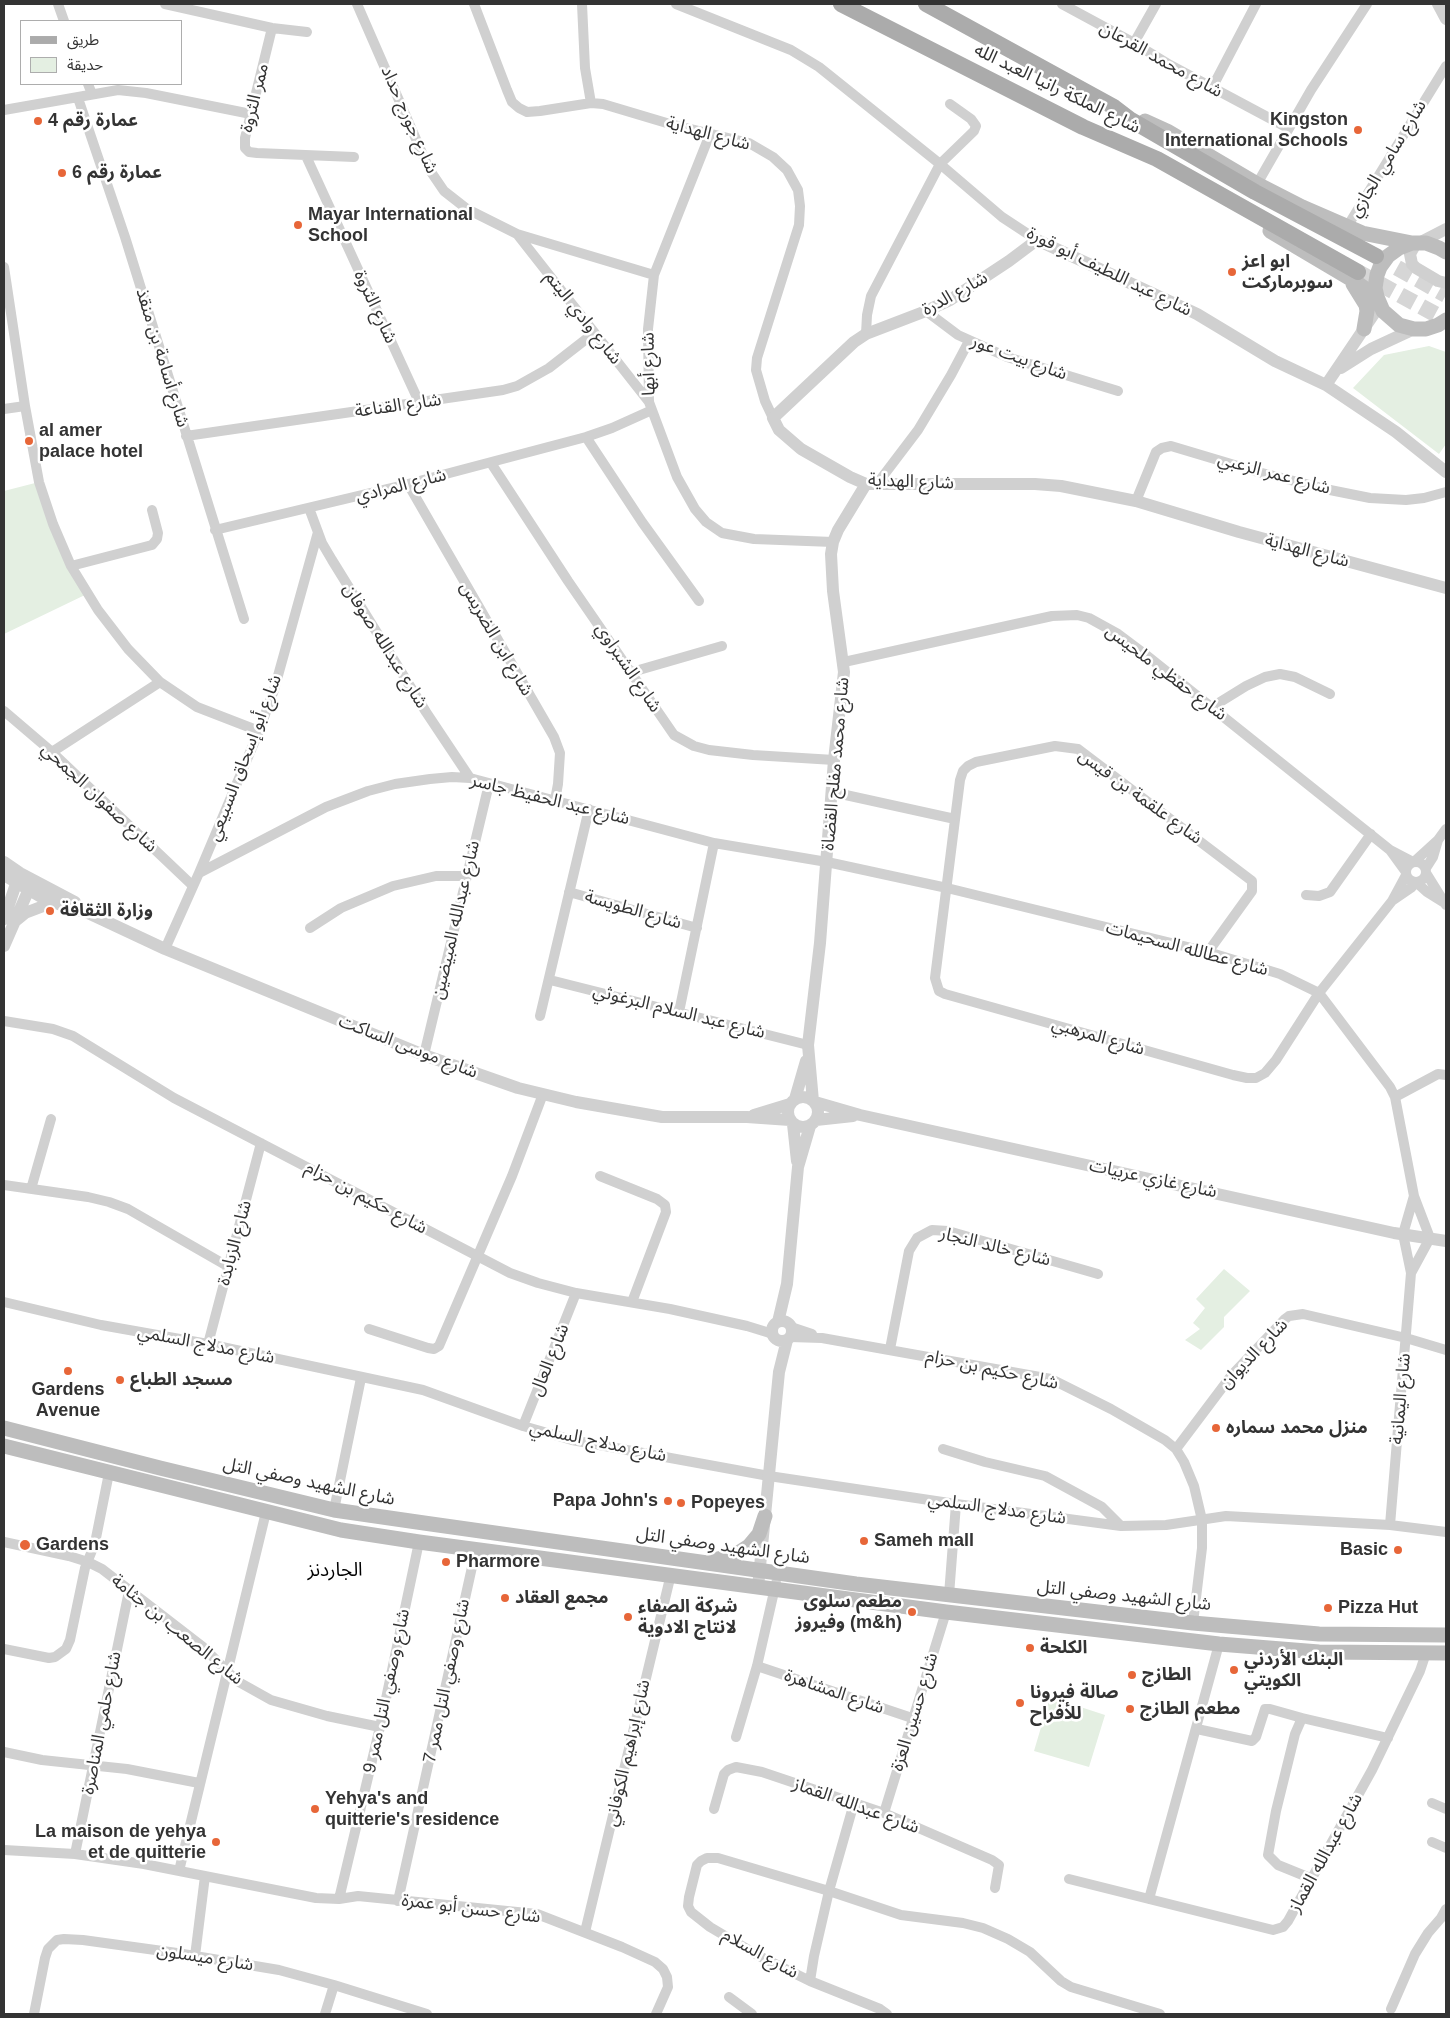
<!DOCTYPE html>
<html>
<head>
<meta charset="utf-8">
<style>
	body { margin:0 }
	#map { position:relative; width:1450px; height:2018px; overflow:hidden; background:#fff; font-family:Arial,"Noto Sans Arabic",sans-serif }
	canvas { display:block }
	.frame { position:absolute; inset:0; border:5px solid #333; pointer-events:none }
	.legend { position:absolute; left:20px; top:20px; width:162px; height:65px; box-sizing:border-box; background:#fff; border:1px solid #adadad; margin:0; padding:6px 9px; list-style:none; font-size:15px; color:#333 }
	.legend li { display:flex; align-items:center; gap:10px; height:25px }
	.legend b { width:25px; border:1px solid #adadad }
</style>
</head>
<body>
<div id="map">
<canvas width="1450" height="2018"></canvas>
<div class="frame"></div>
<ul class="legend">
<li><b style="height:6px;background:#ababab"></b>طريق</li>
<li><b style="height:14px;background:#e4efe2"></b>حديقة</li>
</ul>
</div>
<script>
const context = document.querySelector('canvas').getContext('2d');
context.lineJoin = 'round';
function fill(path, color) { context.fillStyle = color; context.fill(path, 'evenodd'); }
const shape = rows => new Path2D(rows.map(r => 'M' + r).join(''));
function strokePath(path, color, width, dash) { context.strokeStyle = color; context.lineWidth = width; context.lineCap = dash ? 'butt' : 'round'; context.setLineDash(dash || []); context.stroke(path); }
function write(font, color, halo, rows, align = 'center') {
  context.font = font + ' Arial,"Noto Sans Arabic",sans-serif'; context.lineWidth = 5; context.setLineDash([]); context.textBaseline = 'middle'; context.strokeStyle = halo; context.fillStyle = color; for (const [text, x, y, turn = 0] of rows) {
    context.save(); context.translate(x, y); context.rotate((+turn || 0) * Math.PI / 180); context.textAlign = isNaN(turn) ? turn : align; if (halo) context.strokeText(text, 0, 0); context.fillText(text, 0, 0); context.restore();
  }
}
const green = shape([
	[1429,346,1446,352,1446,444,1439,454,1353,388,1384,355],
	[39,482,87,594,4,634,4,491],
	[1224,1269,1250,1291,1224,1317,1224,1327,1201,1350,1185,1340,1200,1329,1193,1323,1205,1308,1196,1299],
	[1050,1697,1105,1715,1089,1767,1034,1751]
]);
const primaryTunnel = shape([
	[1376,256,1446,295],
	[1358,272,1446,320]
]);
const minor = shape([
	[58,4,64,21],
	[165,4,272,28,307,32],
	[357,4,429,169,444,191,467,209,517,234,654,275],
	[474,4,507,90,512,102,519,108,527,112,540,111,591,103,603,104,670,124,749,143,773,157,787,170,798,190,800,206,799,225,757,358,756,370,765,401,773,418],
	[582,4,585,68,591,103],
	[676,4,791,50,819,67,940,164,1002,217,1037,240],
	[1062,4,1134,43,1170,65,1288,128],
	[272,28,245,138,245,148,249,152,257,153,354,157],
	[1134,43,1156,4],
	[88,84,92,94],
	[1212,88,1256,4],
	[78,98,125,237,244,619],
	[4,110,118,90,146,93,251,114],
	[710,134,654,275,648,329,649,402,677,477,695,509,706,522,722,533,754,539,833,542],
	[306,156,419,402],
	[1257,184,1311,90,1367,4],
	[1347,227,1446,66],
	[517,234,649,402],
	[4,267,25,406,39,482,53,524,71,566,98,610,128,649,160,682,197,707,259,731],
	[926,311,958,335,1007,357,1118,391],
	[866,334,867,315,871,296,940,164,974,131,976,126,971,119,950,104],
	[4,409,25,406],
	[186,436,503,390,517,386,549,368,594,333],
	[586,437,642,522,699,601],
	[491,463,568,581,674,735,694,746,709,750,753,755,834,760],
	[408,484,554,737,560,753,558,784,555,800],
	[877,484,918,430,951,375,969,341],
	[1136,501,1156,452,1162,448,1171,446,1258,472,1330,490,1370,498,1406,500,1424,498,1446,492],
	[309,508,322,543,332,560,426,712,470,778],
	[215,530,408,484,586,437,612,428,652,410],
	[71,566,152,545,157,539,158,533,152,510],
	[844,662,1052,616,1077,615,1089,618,1118,634,1146,655,1390,850,1413,862],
	[632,672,722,646],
	[1212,707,1246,686,1265,677,1280,674,1295,677,1330,694],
	[4,711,52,752,193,886],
	[52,752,160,682],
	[832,792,955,819],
	[1390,850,1406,872],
	[1415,861,1438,840,1446,829],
	'1406 872a10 10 0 1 1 20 0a10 10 0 1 1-20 0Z',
	[1426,868,1433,857,1438,840],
	[199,873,326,807,368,791,395,784,430,779,452,777,470,778,714,843,827,862,947,888,1208,952,1280,974,1319,993,1390,1087,1395,1097,1414,1196,1430,1238,1411,1273],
	[1426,873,1446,905],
	[1416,882,1427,892,1443,902],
	[569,892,697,928],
	[1306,895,1319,896,1330,892,1371,834],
	[1393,900,1412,887,1415,882],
	[310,928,341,908,393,886,436,876,467,876],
	[165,949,199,873,259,731,274,690,318,532],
	[1208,952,1252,891,1252,881,1078,749,1055,746,976,762,968,766,963,771,960,780,935,978,939,991,945,994,1233,1075,1247,1078,1256,1078,1265,1073,1276,1060,1319,993,1392,901,1406,875],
	[550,980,808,1045],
	[679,1012,714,843],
	[540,1016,589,809],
	[4,1021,53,1029,73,1036,174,1098,510,1273,538,1283,576,1293,670,1309,747,1326,773,1334],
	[424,1055,489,784],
	[1395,1097,1438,1074,1446,1075],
	[600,1176,657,1199,665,1205,666,1212,632,1302],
	[4,1185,88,1197,109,1202,128,1209,154,1224,229,1267],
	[31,1189,51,1119],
	[4,1302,101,1325,208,1344,423,1390,523,1426,572,1440,769,1476,956,1504,1121,1526,1166,1525,1226,1516,1390,1525,1446,1532],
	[791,1327,812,1334],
	[369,1329,428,1348,434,1349,439,1346,512,1176,543,1094],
	[790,1337,822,1338,1051,1379,1111,1409,1165,1440,1176,1449,1184,1462,1194,1486,1202,1520,1202,1548,1193,1623],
	[208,1344,261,1143],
	[890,1349,909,1251,917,1238,932,1230,948,1231,1098,1274],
	[523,1426,576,1293],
	[943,1449,985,1462,1045,1476,1102,1507,1121,1526],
	[1176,1449,1231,1376,1285,1319,1289,1316,1303,1314,1406,1338,1446,1350],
	[334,1510,361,1378],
	[1390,1525,1411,1273,1403,1234,1414,1196],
	[4,1542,69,1556,88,1562,102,1569,203,1647,237,1681,271,1700,327,1716,380,1727],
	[949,1595,956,1504],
	[4,1649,49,1658,55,1657,66,1649,70,1640,85,1568,95,1543,109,1473],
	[757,1666,912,1718],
	[1197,1729,1252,1741,1256,1737,1265,1709,1270,1709,1302,1718],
	[736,1737,757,1666,776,1583],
	[4,1752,42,1760,127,1769,199,1783],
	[1432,1803,1446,1809],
	[714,1809,724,1774,728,1770,736,1767,762,1772,884,1813,992,1860,999,1865,995,1888],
	[884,1813,946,1612],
	[1432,1842,1446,1848],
	[4,1850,75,1854,144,1864,316,1898,339,1899,358,1896,537,1914,622,1947,655,1962,663,1969,667,1977,668,1987,656,2014],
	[75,1854,129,1591],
	[179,1871,266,1512],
	[1310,1878,1278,1865,1268,1855,1276,1811,1295,1734,1302,1718,1388,1738],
	[1069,1879,1273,1930,1283,1927,1288,1921,1372,1770,1420,1671,1426,1653],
	[339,1899,380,1727,419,1542],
	[1149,1899,1219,1644],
	[398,1901,476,1549],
	[585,1932,671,1574],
	[195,1956,205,1876],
	[810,1981,814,1956,829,1891,854,1803],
	[729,1997,752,2014],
	[1391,2009,1415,1954,1428,1933,1441,1918,1446,1909],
	[34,2014,45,1958,48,1949,57,1940,64,1939,83,1940,177,1953,279,1970,334,1985,427,2014],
	[325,2014,334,1985],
	[887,2014,880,2009,810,1981,759,1956,710,1927,691,1912,688,1906,689,1897,697,1865,701,1861,707,1858,718,1858,829,1891,901,1915,963,1923,983,1928,1008,1939,1030,1952,1061,1981,1071,1987,1160,2014]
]);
const tertiary = shape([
	[1438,4,1446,19],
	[1446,229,1415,245,1410,254,1412,264,1416,268,1438,281,1446,283],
	[1341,368,1371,349,1414,329],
	[1326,385,1380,305],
	[1446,472,1396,432,1326,385,1275,361,1197,314,1037,240,1009,261,950,300,926,311,866,334,854,342,773,418,779,430,801,449,850,477,866,484,1035,484,1061,486,1136,501,1239,532,1446,588],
	[4,862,20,873,75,902],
	[4,875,43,898,71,909,86,912,165,949,424,1055,518,1088,576,1102,662,1117,747,1117,790,1120],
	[4,919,19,875],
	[14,922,25,913,54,902],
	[4,946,32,882],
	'788 1112a15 15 0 1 1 30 0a15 15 0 1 1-30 0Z',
	[795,1099,806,1061],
	[813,1101,808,1045,820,943,834,760,844,672,833,591,831,554,833,542,838,530,866,484],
	[815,1102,860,1115,1394,1233,1446,1241],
	[754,1115,790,1104],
	[816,1120,853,1116],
	[793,1124,797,1161],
	'772 1331a10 10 0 1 1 20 0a10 10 0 1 1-20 0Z',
	[778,1322,787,1284,798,1167,810,1126],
	[758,1587,779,1372,787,1340]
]);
const secondary = shape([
	[1145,121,1167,131,1257,184,1302,207,1362,233,1412,243],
	[1270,231,1356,282,1377,297],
	[1446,252,1439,248,1426,243,1412,243,1399,248,1388,256,1380,267,1377,275,1375,288,1377,297,1383,311,1399,325,1414,329,1426,329,1438,325,1446,320],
	[1353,284,1366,305,1367,311,1364,329],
	[4,1428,160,1468,334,1510,424,1523,856,1584,1193,1623,1319,1634,1446,1635],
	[4,1446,341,1530,419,1542,946,1612,1219,1644,1319,1652,1446,1653],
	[713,1560,735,1555,749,1546,759,1534,765,1516]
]);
const primary = shape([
	[841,4,1083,127,1157,159,1358,272],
	[926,4,1114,107,1131,120,1255,192,1376,256]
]);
const markers = [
	[38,121,5,"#e76638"],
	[1358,130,5,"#e76638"],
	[62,173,5,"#e76638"],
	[298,225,5,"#e76638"],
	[1232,272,5,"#e76638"],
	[29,441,5,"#e76638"],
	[50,911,5,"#e76638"],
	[68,1371,5,"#e76638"],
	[120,1380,5,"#e76638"],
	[1216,1428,5,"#e76638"],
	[668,1501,5,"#e76638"],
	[681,1503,5,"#e76638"],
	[864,1541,5,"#e76638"],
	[25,1545,6,"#e76638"],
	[1398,1550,5,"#e76638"],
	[446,1562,5,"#e76638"],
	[505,1598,5,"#e76638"],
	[1328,1608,5,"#e76638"],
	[912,1612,5,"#e76638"],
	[628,1617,5,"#e76638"],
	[1030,1648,5,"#e76638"],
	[1234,1670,5,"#e76638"],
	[1132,1675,5,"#e76638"],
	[1020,1703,5,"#e76638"],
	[1130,1709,5,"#e76638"],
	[315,1809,5,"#e76638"],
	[216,1842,5,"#e76638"]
];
const streetNames = [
	["شارع محمد القرعان",1161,60,29],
	["شارع الملكة رانيا العبد الله",1057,89,26],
	["ممر الثروة",255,98,-76],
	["شارع جورج حداد",409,120,66],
	["شارع الهداية",708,134,15],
	["شارع سامي الجازي",1388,159,-59],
	["شارع عبد اللطيف أبو قورة",1109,272,26],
	["شارع الدرة",955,294,-29],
	["شارع الثروة",375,307,65],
	["شارع وادي اليتم",583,318,52],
	["شارع أسامة بن منقذ",162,358,73],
	["شارع بيت عور",1019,358,20],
	["شارع أبها",649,364,-91],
	["شارع القناعة",398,406,-8],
	["شارع عمر الزعبي",1274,474,15],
	["شارع الهداية",911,482,2],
	["شارع المرادي",401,486,-14],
	["شارع الهداية",1307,551,15],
	["شارع ابن الضريس",496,639,60],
	["شارع عبدالله صوفان",385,646,58],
	["شارع الشبراوي",628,668,56],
	["شارع حفظي ملحيس",1166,673,37],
	["شارع أبو إسحاق السبيعي",245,758,-69],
	["شارع محمد مفلح القضاة",836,764,-85],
	["شارع علقمة بن قيس",1140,797,36],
	["شارع صفوان الجمحي",99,798,43],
	["شارع عبد الحفيظ جاسر",550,800,14],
	["شارع الطويسة",633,910,16],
	["شارع عبدالله المبيضين",456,920,-77],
	["شارع عطالله السحيمات",1187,949,15],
	["شارع عبد السلام البرغوثي",679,1012,14],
	["شارع المرهبي",1098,1037,16],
	["شارع موسى الساكت",408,1047,21],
	["شارع غازي عربيات",1153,1179,12],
	["شارع حكيم بن حزام",366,1198,28],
	["شارع الزبابدة",235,1243,-75],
	["شارع خالد النجار",995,1247,14],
	["شارع مدلاج السلمي",206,1345,11],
	["شارع الديوان",1254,1354,-46],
	["شارع العال",550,1360,-68],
	["شارع حكيم بن حزام",992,1370,12],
	["شارع اليمانية",1401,1399,-85],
	["شارع مدلاج السلمي",598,1442,12],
	["شارع الشهيد وصفي التل",309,1482,12],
	["شارع مدلاج السلمي",997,1509,8],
	["شارع الشهيد وصفي التل",723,1546,8],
	["شارع الشهيد وصفي التل",1124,1596,6],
	["شارع الصعب بن جثامة",177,1630,39],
	["شارع وصفي التل ممر 7",447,1681,-78],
	["شارع وصفي التل ممر 9",387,1691,-78],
	["شارع المشاهرة",834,1692,19],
	["شارع حسين العزة",915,1712,-73],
	["شارع حلمي المناصرة",102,1723,-79],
	["شارع إبراهيم الكوفاني",628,1753,-77],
	["شارع عبدالله القماز",856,1806,20],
	["شارع عبدالله القماز",1326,1853,-61],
	["شارع حسن أبو عمرة",471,1909,7],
	["شارع السلام",760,1954,29],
	["شارع ميسلون",205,1958,9]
];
const poiNames = [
	["Kingston",1348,120,"right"],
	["International Schools",1348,141,"right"],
	["عمارة رقم 4",48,121],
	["عمارة رقم 6",72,173],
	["Mayar International",308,215],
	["School",308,236],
	["ابو اعز",1242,262],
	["سوبرماركت",1242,283],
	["al amer",39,431],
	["palace hotel",39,452],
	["وزارة الثقافة",60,911],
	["مسجد الطباع",130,1380],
	["Gardens",68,1390,"center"],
	["Avenue",68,1411,"center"],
	["منزل محمد سماره",1226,1428],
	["Papa John's",658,1501,"right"],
	["Popeyes",691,1503],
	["Sameh mall",874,1541],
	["Gardens",36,1545],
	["Basic",1388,1550,"right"],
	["Pharmore",456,1562],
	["مجمع العقاد",515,1598],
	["مطعم سلوى",902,1602,"right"],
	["وفيروز (m&h)",902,1623,"right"],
	["شركة الصفاء",638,1607],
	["لانتاج الادوية",638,1628],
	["Pizza Hut",1338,1608],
	["الكلحة",1040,1648],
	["البنك الأردني",1244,1660],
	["الكويتي",1244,1681],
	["الطازج",1142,1675],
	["صالة فيرونا",1030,1693],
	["للأفراح",1030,1714],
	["مطعم الطازج",1140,1709],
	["Yehya's and",325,1799],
	["quitterie's residence",325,1820],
	["La maison de yehya",206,1832,"right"],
	["et de quitterie",206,1853,"right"]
];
const neighbourhoodNames = [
	["الجاردنز",335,1571]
];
fill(green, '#e4efe2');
strokePath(primaryTunnel, '#d6d6d6', 16, [16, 8]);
strokePath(minor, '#d0d0d0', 10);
strokePath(tertiary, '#d0d0d0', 12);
strokePath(secondary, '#bdbdbd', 15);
strokePath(primary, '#ababab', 16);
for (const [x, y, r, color] of markers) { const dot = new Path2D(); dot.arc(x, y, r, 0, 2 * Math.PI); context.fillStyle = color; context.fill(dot); strokePath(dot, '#fff', 2); }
write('18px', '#333', '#fff', streetNames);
write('bold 18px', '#333', '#fff', poiNames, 'left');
write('19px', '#000', '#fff', neighbourhoodNames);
</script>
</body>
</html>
